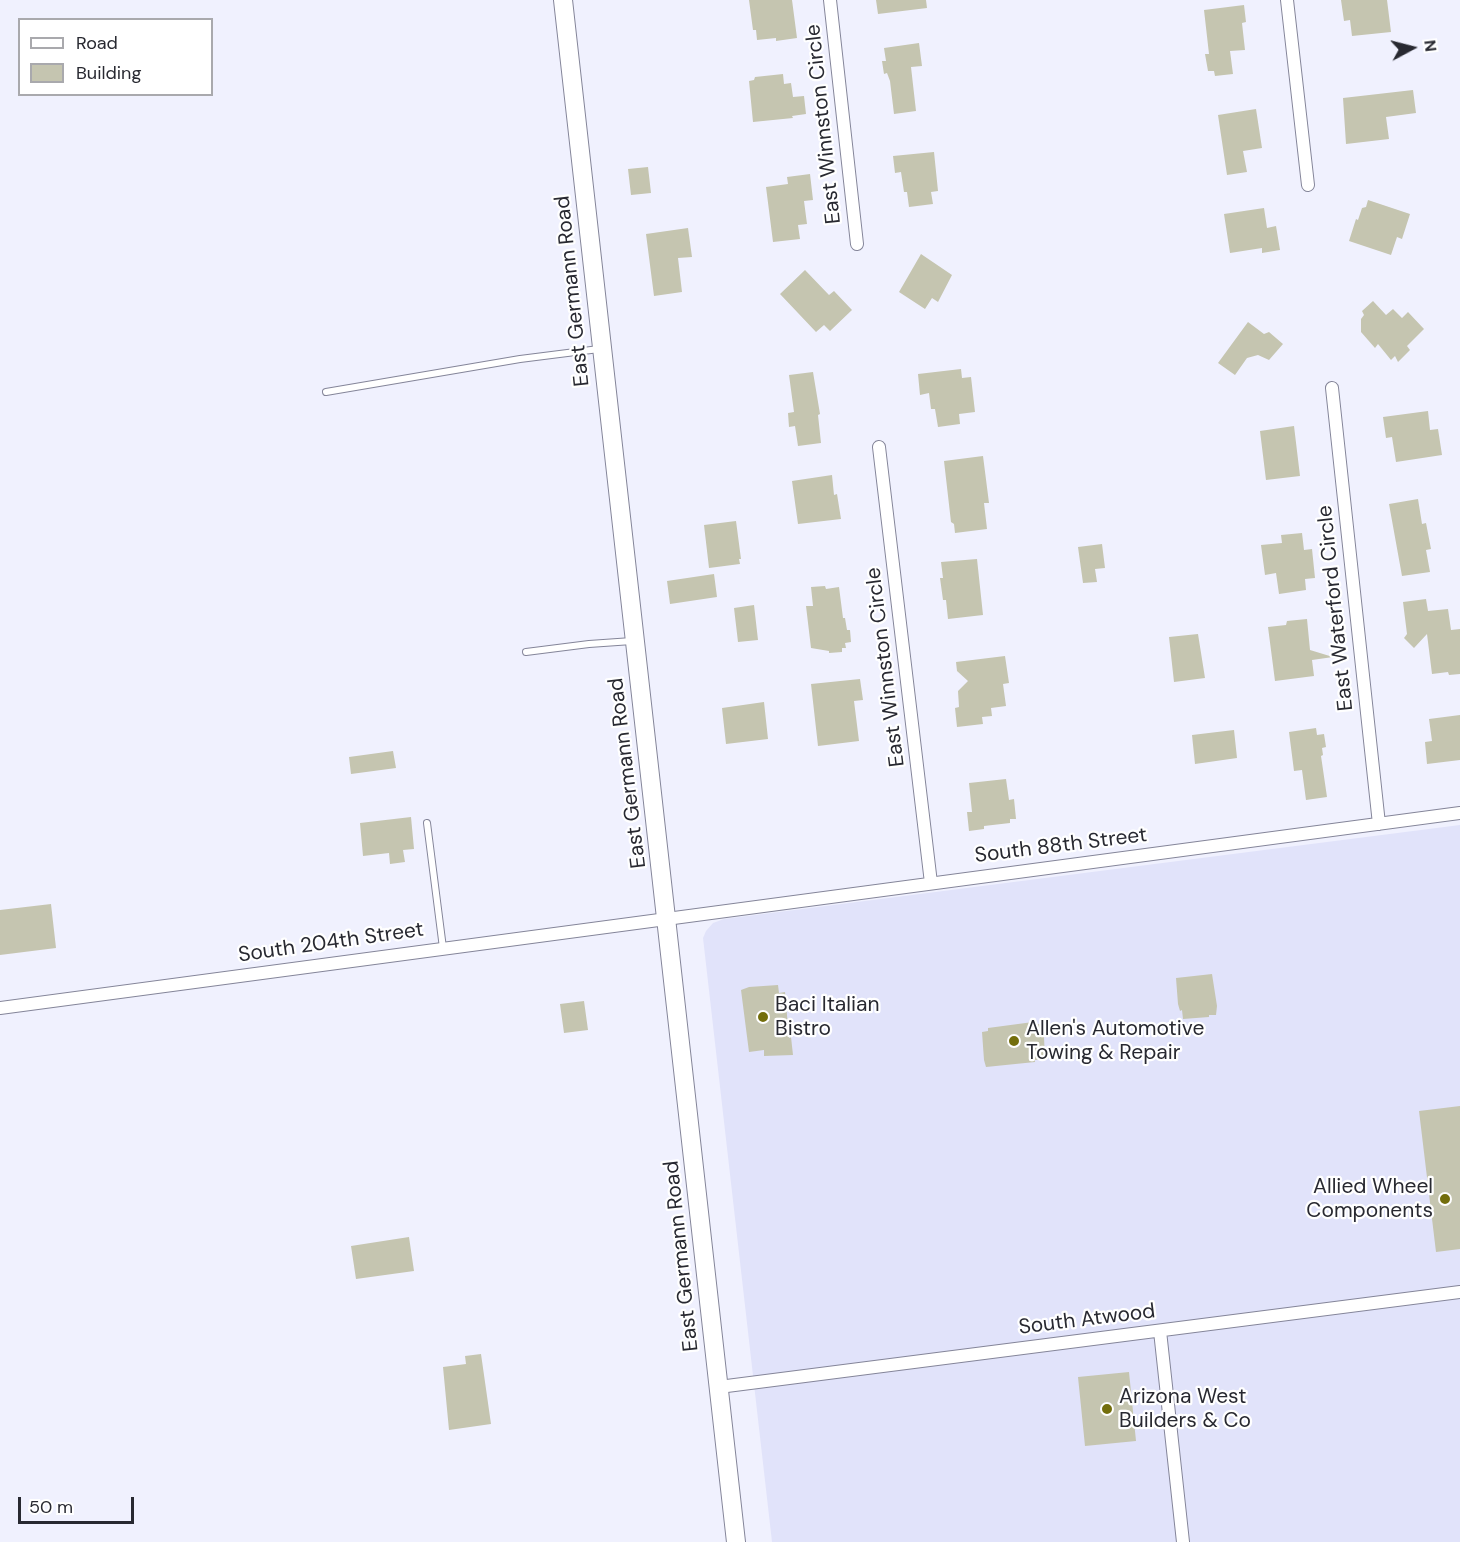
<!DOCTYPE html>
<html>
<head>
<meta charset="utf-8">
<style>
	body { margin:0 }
	#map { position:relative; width:1460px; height:1542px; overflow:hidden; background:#f0f1fe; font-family:"DM Sans",sans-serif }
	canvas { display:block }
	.legend { position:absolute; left:18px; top:18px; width:195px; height:78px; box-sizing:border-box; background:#fff; border:2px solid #a9a9ad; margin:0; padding:8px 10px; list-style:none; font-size:18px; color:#282931 }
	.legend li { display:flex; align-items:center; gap:12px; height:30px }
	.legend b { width:30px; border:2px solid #a9a9ad }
	.north { position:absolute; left:1382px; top:18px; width:60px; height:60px; -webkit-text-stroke:4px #fff; paint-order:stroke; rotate:83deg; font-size:16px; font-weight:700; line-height:24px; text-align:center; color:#282931 }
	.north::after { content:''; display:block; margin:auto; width:21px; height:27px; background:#282931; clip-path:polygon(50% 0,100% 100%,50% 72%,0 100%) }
	.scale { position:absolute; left:18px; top:1497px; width:116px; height:27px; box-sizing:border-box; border:3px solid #282931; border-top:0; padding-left:8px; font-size:18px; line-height:21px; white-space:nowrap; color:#282931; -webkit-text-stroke:4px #fff; paint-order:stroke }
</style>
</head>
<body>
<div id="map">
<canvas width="1460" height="1542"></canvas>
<ul class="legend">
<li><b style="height:8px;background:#fff"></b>Road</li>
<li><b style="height:16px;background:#c5c5b0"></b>Building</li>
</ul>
<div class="north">N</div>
<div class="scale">50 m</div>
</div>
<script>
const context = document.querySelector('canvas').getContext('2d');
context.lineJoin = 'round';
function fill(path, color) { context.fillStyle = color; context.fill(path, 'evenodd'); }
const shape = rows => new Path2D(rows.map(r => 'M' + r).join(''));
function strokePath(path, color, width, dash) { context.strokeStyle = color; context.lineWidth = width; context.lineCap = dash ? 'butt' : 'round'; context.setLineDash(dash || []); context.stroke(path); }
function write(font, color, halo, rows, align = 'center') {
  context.font = font + ' "DM Sans",sans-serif'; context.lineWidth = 4.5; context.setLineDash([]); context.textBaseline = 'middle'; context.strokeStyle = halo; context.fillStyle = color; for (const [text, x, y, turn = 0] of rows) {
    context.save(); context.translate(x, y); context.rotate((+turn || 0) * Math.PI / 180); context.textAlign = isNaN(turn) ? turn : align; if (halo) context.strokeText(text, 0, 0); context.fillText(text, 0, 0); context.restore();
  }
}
const built = shape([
	[1460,825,1460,1542,772,1542,703,938,706,931,713,923,724,919]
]);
const building = shape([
	[749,0,792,0,797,38,776,41,776,38,757,40,756,30,753,30],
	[876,0,926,0,927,8,878,14],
	[1341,0,1387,0,1391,32,1352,36,1350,20,1344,21],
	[1244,5,1246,22,1242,23,1245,50,1230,51,1233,74,1215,76,1214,71,1208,71,1205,54,1209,54,1204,10],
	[919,43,922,66,911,67,916,111,894,114,890,81,887,73,884,74,882,61,886,61,884,48],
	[783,74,784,84,791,83,793,97,804,96,806,114,792,116,793,118,753,122,749,81,754,80,755,77],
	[1413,90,1416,113,1386,117,1389,139,1346,144,1343,98],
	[1256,109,1262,148,1243,151,1247,172,1227,175,1218,115],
	[934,152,938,191,931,192,933,204,909,207,907,192,904,192,901,172,895,173,893,156],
	[648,167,651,193,631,195,628,169],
	[810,174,813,200,804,201,807,224,798,225,800,239,773,242,766,187,788,184,787,177],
	[1368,200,1410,214,1402,239,1397,237,1391,255,1349,241,1356,219,1358,220,1362,208,1366,207],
	[1264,208,1267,228,1276,226,1280,250,1262,253,1262,248,1230,253,1224,214],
	[688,228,692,257,678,258,682,292,654,296,646,234],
	[921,254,952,275,938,302,932,298,925,309,899,292],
	[805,270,829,295,834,291,852,310,830,331,824,325,816,332,780,294],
	[1373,301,1386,315,1393,309,1402,318,1408,312,1424,329,1407,346,1410,350,1398,362,1395,356,1391,360,1378,344,1375,348,1361,332,1361,319,1364,315,1362,311],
	[1248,322,1264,334,1269,332,1283,344,1269,360,1258,355,1247,358,1235,375,1218,363],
	[961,369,962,378,971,377,975,412,959,414,960,424,938,427,935,409,931,409,929,393,920,395,918,374],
	[813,372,820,414,818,415,821,443,798,446,795,426,789,427,788,413,794,412,789,375],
	[1428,411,1430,430,1438,429,1442,455,1396,462,1392,437,1386,438,1383,417],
	[1294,426,1300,476,1266,480,1260,431],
	[983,456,989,503,984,503,987,529,955,533,954,524,951,522,944,461],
	[832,475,834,495,837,494,841,519,798,524,792,481],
	[1418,499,1422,524,1426,523,1431,549,1426,550,1430,572,1402,576,1389,504],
	[736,521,741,559,739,559,740,564,709,568,704,525],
	[1302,533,1304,550,1312,549,1315,578,1305,579,1306,590,1279,594,1276,573,1265,575,1261,545,1282,543,1281,535],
	[1102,544,1105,568,1095,569,1097,582,1083,583,1078,547],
	[977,559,983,615,948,619,946,600,943,600,940,578,943,578,941,562],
	[714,574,717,597,670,604,667,581],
	[825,586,826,589,839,587,843,618,845,618,847,630,850,630,851,642,845,643,846,648,842,648,842,652,829,653,829,651,811,648,806,606,813,606,811,587],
	[1426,599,1428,611,1448,609,1451,630,1460,629,1460,674,1449,675,1448,672,1432,674,1427,634,1414,648,1404,638,1407,634,1403,602],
	[754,605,758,640,738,642,734,608],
	[1307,619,1310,650,1333,657,1312,660,1314,676,1275,681,1268,627,1286,625,1287,621],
	[1198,634,1205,678,1174,682,1169,637],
	[1005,656,1009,683,1003,684,1006,706,991,708,992,716,982,717,983,724,957,727,955,708,959,707,958,691,968,681,957,671,956,662],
	[860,679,863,700,854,701,859,741,818,746,811,684],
	[764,702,768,739,726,744,722,708],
	[1460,715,1460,760,1427,764,1425,742,1432,741,1429,719],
	[1316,728,1317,735,1324,734,1326,747,1322,748,1323,755,1321,756,1327,797,1306,800,1302,770,1294,771,1289,732],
	[1234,730,1237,758,1195,764,1192,735],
	[393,751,396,768,351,774,349,757],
	[1006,779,1009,800,1014,799,1016,819,1010,819,1010,823,984,826,984,829,969,831,967,812,972,812,969,783],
	[411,817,414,849,403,850,405,862,390,864,389,853,363,856,360,823],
	[51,904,56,948,0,955,0,910],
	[1212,974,1217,1006,1216,1015,1209,1015,1209,1017,1183,1019,1182,1010,1180,1011,1178,1004,1176,978],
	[778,985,779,993,785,992,789,1038,791,1037,793,1055,764,1056,764,1050,749,1052,741,990,749,987],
	[584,1001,588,1030,564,1033,560,1004],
	[1033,1022,1033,1025,1040,1024,1042,1037,1044,1037,1045,1059,1035,1060,1035,1062,986,1067,984,1060,982,1032,988,1031,988,1028],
	[1460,1106,1460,1249,1436,1252,1419,1111],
	[409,1237,414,1271,356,1279,351,1246],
	[481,1354,491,1424,449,1430,443,1367,466,1364,465,1356],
	[1129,1372,1136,1441,1085,1446,1078,1377]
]);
const lane = shape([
	[326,392,520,359,599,349],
	[526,652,589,644,632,641],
	[427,823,443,948]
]);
const street = shape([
	[830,0,857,244],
	[1287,0,1308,185],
	[1332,388,1379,824],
	[879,447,931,883],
	[0,1008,1460,813],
	[1160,1331,1183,1542],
	[719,1387,1460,1292]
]);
const secondary = shape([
	[563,0,736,1542]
]);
const markers = [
	[763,1017,6,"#736e0c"],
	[1014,1041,6,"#736e0c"],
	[1445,1199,6,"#736e0c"],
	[1107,1409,6,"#736e0c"]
];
const streetNames = [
	["East Winnston Circle",824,124,-96],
	["East Germann Road",573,291,-96],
	["East Waterford Circle",1336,608,-96],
	["East Winnston Circle",886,667,-97],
	["East Germann Road",628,773,-97],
	["South 88th Street",1061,846,-7],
	["South 204th Street",331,943,-8],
	["East Germann Road",682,1256,-96],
	["South Atwood",1087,1320,-7]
];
const poiNames = [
	["Baci Italian",775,1005],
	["Bistro",775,1029],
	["Allen's Automotive",1026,1029],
	["Towing & Repair",1026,1053],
	["Allied Wheel",1433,1187,"right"],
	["Components",1433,1211,"right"],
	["Arizona West",1119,1397],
	["Builders & Co",1119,1421]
];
fill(built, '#e1e3fa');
fill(building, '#c5c5b0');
strokePath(lane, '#848599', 8);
strokePath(street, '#848599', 14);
strokePath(secondary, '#848599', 20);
strokePath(lane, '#fff', 6);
strokePath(street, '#fff', 12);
strokePath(secondary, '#fff', 18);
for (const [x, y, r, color] of markers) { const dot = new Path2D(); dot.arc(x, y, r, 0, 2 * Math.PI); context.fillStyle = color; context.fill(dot); strokePath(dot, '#fff', 2); }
write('21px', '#282931', '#fff', streetNames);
write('21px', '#282931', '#fff', poiNames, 'left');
</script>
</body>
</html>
